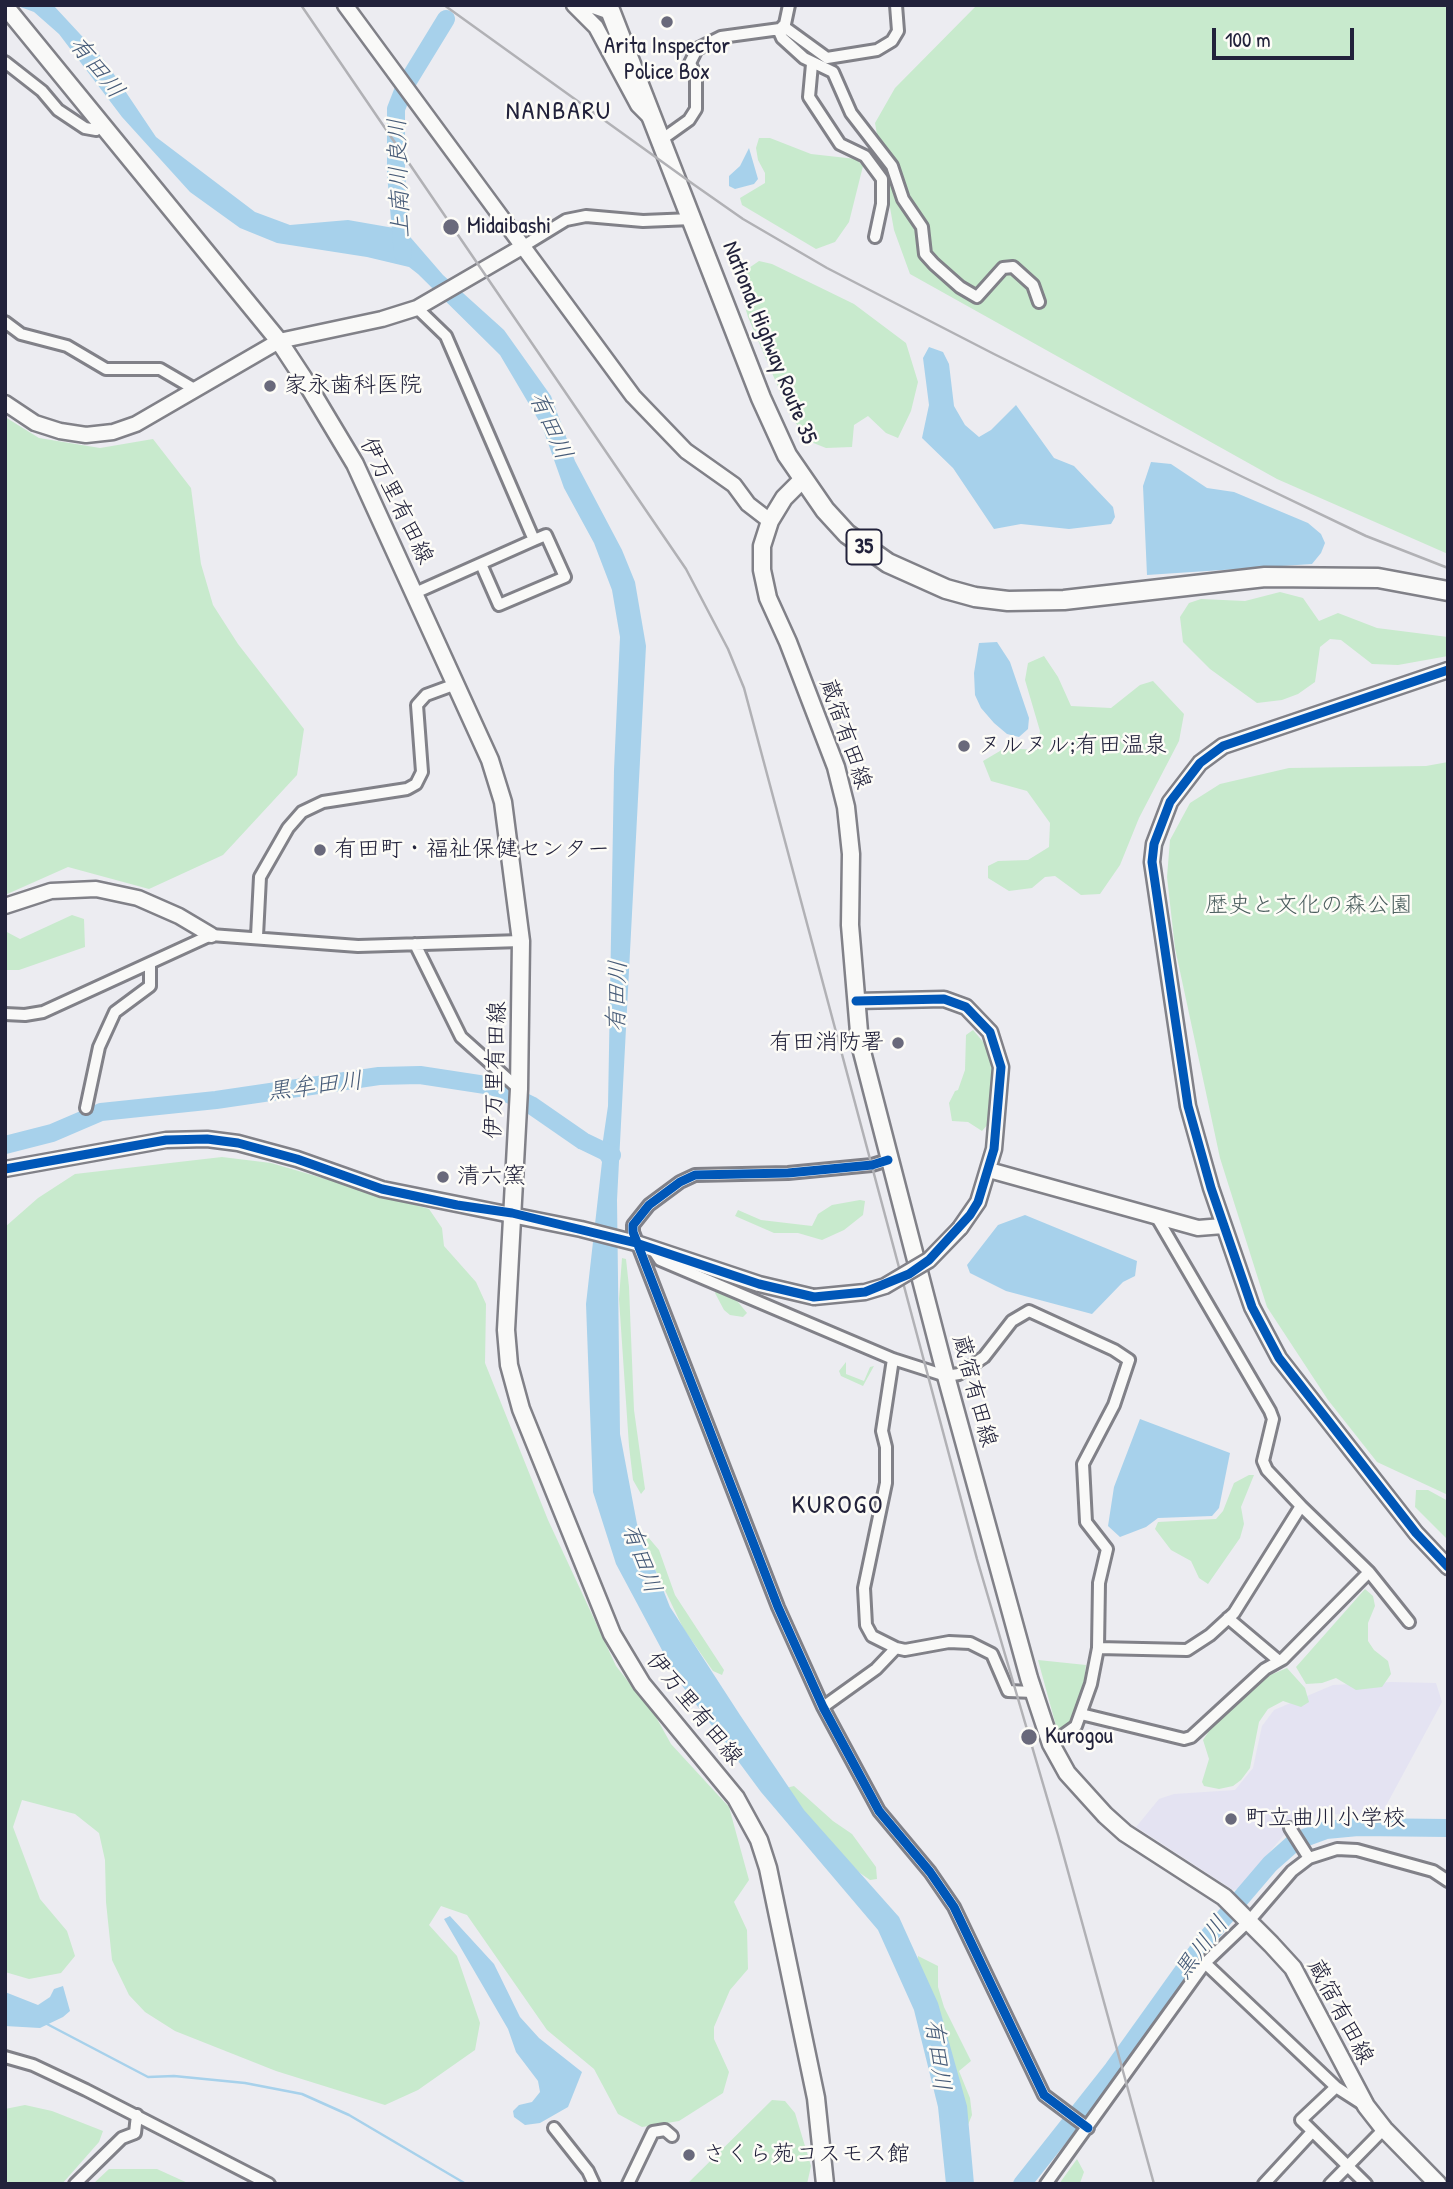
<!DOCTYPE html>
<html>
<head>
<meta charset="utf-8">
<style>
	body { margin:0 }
	#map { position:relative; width:1453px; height:2189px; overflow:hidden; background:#ececf1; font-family:"Patrick Hand",sans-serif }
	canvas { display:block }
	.frame { position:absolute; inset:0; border:7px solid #22223b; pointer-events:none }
	.scale { position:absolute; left:1212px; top:28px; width:142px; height:32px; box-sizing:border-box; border:4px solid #22223b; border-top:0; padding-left:9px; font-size:21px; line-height:24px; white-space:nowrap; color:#22223b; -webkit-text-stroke:5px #fdfcf7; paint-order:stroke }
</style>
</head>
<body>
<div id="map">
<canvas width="1453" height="2189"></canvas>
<div class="frame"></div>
<div class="scale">100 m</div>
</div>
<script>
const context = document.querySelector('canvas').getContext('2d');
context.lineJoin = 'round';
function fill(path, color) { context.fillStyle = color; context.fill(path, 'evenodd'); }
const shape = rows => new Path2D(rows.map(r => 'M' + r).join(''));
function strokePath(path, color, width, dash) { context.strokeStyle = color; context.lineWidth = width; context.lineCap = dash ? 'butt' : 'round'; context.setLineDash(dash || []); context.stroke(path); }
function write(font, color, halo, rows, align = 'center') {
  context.font = font + ' "Patrick Hand","Klee One",sans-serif'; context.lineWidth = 5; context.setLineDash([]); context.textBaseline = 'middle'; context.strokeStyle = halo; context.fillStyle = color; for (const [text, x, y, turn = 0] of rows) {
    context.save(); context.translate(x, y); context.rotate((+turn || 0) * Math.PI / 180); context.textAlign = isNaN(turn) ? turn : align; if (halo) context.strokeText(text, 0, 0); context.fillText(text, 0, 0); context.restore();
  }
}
const built = shape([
	[1391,1682,1436,1683,1442,1702,1381,1815,1322,1814,1308,1818,1290,1828,1238,1889,1233,1890,1136,1827,1159,1799,1174,1794,1235,1790,1253,1768,1262,1726,1274,1710,1333,1685]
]);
const green = shape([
	[977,5,1448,5,1448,554,1277,479,910,274,894,230,875,123,895,88],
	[759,138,770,138,811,154,856,159,863,166,849,222,835,242,816,249,742,205,740,198,765,183,765,173,758,160,756,148],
	[759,261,772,264,854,304,906,343,918,382,911,411,898,438,886,433,868,416,854,425,852,447,826,448,811,442,791,417,748,317,739,286,746,270],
	[5,417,39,438,100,448,153,439,191,488,201,564,213,605,238,644,304,729,297,775,223,855,149,889,68,867,5,895],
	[1280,592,1303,598,1319,621,1338,613,1377,628,1448,637,1448,656,1398,665,1372,664,1341,640,1330,639,1320,647,1315,682,1298,694,1282,700,1257,703,1210,669,1183,642,1180,617,1189,603,1201,599,1245,601],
	[1044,656,1058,677,1071,706,1111,708,1140,685,1153,681,1184,714,1179,741,1139,818,1120,865,1100,894,1081,895,1055,876,1045,877,1032,888,1009,891,988,878,988,866,998,861,1028,860,1049,847,1050,823,1027,791,991,781,983,761,1005,748,1037,750,1040,731,1025,680,1028,663],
	[1448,762,1448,1495,1377,1462,1328,1400,1267,1307,1220,1158,1175,948,1167,877,1170,840,1190,803,1220,784,1289,768,1426,766],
	[72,915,84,919,85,947,19,970,5,970,5,931,20,939],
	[973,1030,991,1051,995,1064,989,1123,982,1131,968,1122,952,1121,949,1103,955,1091,958,1090,965,1070,966,1035],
	[222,1157,271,1163,429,1209,442,1228,444,1246,476,1282,486,1304,485,1363,548,1520,616,1666,656,1717,671,1744,729,1807,749,1880,734,1902,747,1930,748,1969,730,1990,714,2027,714,2039,729,2072,723,2093,679,2121,642,2127,618,2114,594,2069,547,2030,467,1915,441,1906,429,1925,457,1956,480,2023,475,2050,418,2090,385,2105,276,2071,175,2031,145,2012,129,1995,112,1960,106,1902,105,1860,99,1833,75,1814,22,1800,13,1827,40,1899,67,1931,75,1956,61,1973,29,1979,5,1972,5,1227,38,1198,75,1174],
	[860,1200,865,1201,863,1215,844,1230,822,1240,798,1233,774,1233,735,1216,738,1210,761,1220,812,1226,818,1214,832,1205],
	[622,1258,626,1259,629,1287,634,1410,645,1489,641,1494,633,1480,629,1446,619,1299],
	[717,1288,738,1302,747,1313,743,1317,730,1315,724,1310,715,1293],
	[846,1362,846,1374,864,1381,870,1367,874,1366,863,1386,841,1376,839,1371],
	[1249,1475,1254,1475,1241,1507,1244,1524,1240,1538,1208,1584,1199,1578,1191,1561,1171,1550,1155,1529,1158,1522,1216,1519,1223,1511,1234,1483],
	[1416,1490,1428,1490,1448,1501,1448,1540,1415,1507],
	[644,1537,648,1537,659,1550,675,1595,724,1670,722,1675,713,1671,683,1628,642,1542],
	[1365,1589,1373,1596,1375,1606,1368,1623,1368,1641,1374,1650,1388,1661,1391,1674,1382,1687,1356,1690,1336,1678,1322,1683,1306,1684,1296,1667],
	[1038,1660,1086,1665,1082,1698,1075,1718,1058,1733],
	[1287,1668,1305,1688,1309,1702,1301,1707,1283,1701,1268,1709,1259,1722,1250,1768,1241,1780,1233,1786,1219,1789,1204,1786,1202,1782,1209,1759,1203,1740,1209,1731,1263,1678],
	[794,1786,833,1821,852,1834,876,1867,877,1879,870,1880,860,1873,820,1835,786,1788],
	[918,1956,938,1966,938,1987,944,2007,971,2061,959,2071,970,2098,972,2115,965,2132,917,1967],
	[772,2100,785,2101,795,2113,811,2166,807,2184,687,2184],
	[25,2105,52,2111,103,2131,99,2142,62,2184,5,2184,5,2109],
	[1077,2159,1084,2172,1080,2183,1059,2184],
	[109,2169,157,2169,190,2184,93,2184]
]);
const water = shape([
	[15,5,54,6,105,61,156,137,255,212,290,225,348,220,394,228,411,238,443,275,504,330,551,396,575,461,622,550,635,582,646,646,617,1200,620,1434,637,1524,670,1607,740,1715,804,1810,899,1917,938,2003,967,2106,974,2184,946,2184,938,2107,914,2010,878,1930,761,1792,678,1680,616,1564,593,1492,586,1304,602,1162,597,1153,602,1147,608,1106,614,770,620,637,612,590,594,543,564,488,542,426,500,355,418,274,409,267,367,257,277,243,240,228,190,192,122,117,59,34,34,12],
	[749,148,758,179,754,184,735,189,729,186,729,176,740,166],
	[929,347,943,352,949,364,954,406,965,425,979,437,991,430,1016,405,1054,458,1074,466,1113,507,1115,517,1111,524,1069,529,1021,524,994,529,953,468,922,438,929,405,923,358],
	[1151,462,1171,464,1207,488,1234,492,1308,523,1321,534,1325,543,1321,553,1312,564,1147,575,1143,486],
	[997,642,1010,662,1029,718,1028,729,1019,737,1007,734,994,723,981,708,975,695,974,673,979,643],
	[1025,1215,1137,1261,1135,1276,1123,1282,1092,1314,1006,1291,970,1273,967,1265,998,1225],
	[1140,1419,1230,1453,1219,1508,1212,1516,1158,1518,1146,1527,1120,1537,1108,1526,1114,1487],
	[450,1916,494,1964,520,2017,539,2038,582,2072,568,2107,540,2123,525,2125,514,2117,513,2111,519,2105,532,2102,540,2092,538,2081,516,2052,508,2029,444,1919],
	[63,1986,70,2011,63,2017,40,2028,5,2026,5,1992,38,2005,50,1997,54,1989]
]);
const stream = shape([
	[47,2024,148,2077,174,2076,245,2083,302,2094,349,2115,466,2184]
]);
const river = shape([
	[403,254,396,173,396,109,405,86,446,19],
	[5,1145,52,1133,101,1112,216,1100,379,1076,420,1075,492,1086,531,1105,583,1141,612,1155],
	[1022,2184,1113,2069,1206,1939,1270,1864,1296,1841,1326,1830,1358,1827,1448,1828]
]);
const minor = shape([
	[783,26,827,58,877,50,892,41,898,31,896,5],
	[778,29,782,38,804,58,833,72,851,113,892,166,903,199,922,227,925,254,934,264,960,287,977,297,1003,268,1013,267,1033,285,1039,302],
	[5,62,42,91,58,110,85,128,96,130,102,126],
	[812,64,809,97,840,144,865,156,882,179,882,204,875,237],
	[661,140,689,120,696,109,696,76,690,63,697,49,721,37,780,29,785,24,789,5],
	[522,247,566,220,586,216,643,221,692,219],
	[5,322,21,334,67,346,106,369,160,369,196,390],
	[481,564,499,605,565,577,546,535,534,540],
	[415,593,534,540,446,336,417,308],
	[257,936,260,877,288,828,302,812,323,802,407,789,416,784,422,772,417,705,426,695,456,684],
	[415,944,461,1037,519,1089],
	[5,1014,25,1015,43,1012,211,935,358,946,521,941],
	[86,1108,99,1047,115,1012,150,986,150,963],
	[888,1160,872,1165,788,1173,695,1175,680,1182,649,1205,633,1225,633,1232,778,1607,823,1707,879,1811,930,1872,954,1907,1044,2095,1088,2128],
	[1156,1216,1270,1411,1273,1419,1263,1461,1267,1470,1301,1506],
	[652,1248,660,1260,893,1359,946,1376,959,1374,984,1357,1012,1321,1029,1311,1114,1350,1129,1360,1114,1405,1083,1464,1086,1522,1107,1549,1099,1583,1098,1648],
	[893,1359,882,1431,886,1447,886,1483,864,1588,866,1625,872,1636,896,1648],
	[1228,1618,1279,1661],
	[823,1707,876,1669,896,1648,905,1650,949,1642,970,1643,992,1654,1008,1691,1034,1692],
	[1081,1714,1184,1739,1191,1737,1265,1669,1283,1659,1369,1572],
	[1051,1744,1076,1726,1091,1684,1098,1648,1187,1650,1210,1635,1234,1613,1301,1506,1369,1572,1409,1622],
	[1290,1828,1309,1858],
	[1205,1963,1336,2087,1364,2105],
	[5,2057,33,2065,86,2090,269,2184],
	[1336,2087,1301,2120,1366,2184],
	[554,2128,588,2171,594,2184],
	[75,2184,122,2138,135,2133,137,2115],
	[628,2184,653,2132,665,2130,672,2136],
	[1046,2184,1205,1963,1249,1921,1292,1871,1309,1858,1337,1849,1357,1850,1433,1871,1448,1881],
	[1264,2184,1312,2132],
	[1330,2184,1384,2129]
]);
const tertiary = shape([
	[345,5,633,396,686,451,734,485,748,504,770,521],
	[574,5,596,27,638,105,649,116],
	[590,5,610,12],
	[5,403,35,423,60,431,86,435,113,432,136,424,279,341,382,319,417,308,522,247],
	[1448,670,1223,746,1200,763,1170,802,1154,844,1152,862,1188,1106,1211,1188,1252,1307,1279,1358,1416,1533,1448,1567],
	[5,906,51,891,96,889,138,898,179,916,211,935],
	[856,1001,944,999,966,1007,990,1032,1001,1067,994,1149,978,1202,960,1228],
	[5,1169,166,1140,207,1139,238,1143,297,1159,382,1189,581,1229,636,1243,759,1284,814,1297],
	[989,1170,1198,1228,1223,1226]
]);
const secondary = shape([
	[5,6,279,341,304,379,355,464,490,760,503,802,521,941,519,1089,506,1330,509,1365,521,1409,612,1634,642,1684,736,1798,759,1840,768,1868,816,2098,825,2184],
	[802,480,784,498,770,521,762,546,762,570,768,598,788,642,836,767,846,807,851,854,850,925,860,1044,946,1376,1029,1678,1051,1744,1067,1773,1105,1815,1125,1833,1224,1897,1271,1944,1293,1968,1366,2106,1384,2129,1438,2184]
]);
const trunk = shape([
	[608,5,761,398,787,455,825,510,847,534,888,563,946,589,975,597,1008,601,1064,600,1265,577,1378,578,1448,591]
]);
const rail = shape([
	[301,5,686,569,728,649,744,688,977,1559,1058,1835,1154,2184],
	[444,5,693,184,743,219,827,268,994,354,1245,478,1366,536,1448,568]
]);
const tertiaryBridge = shape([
	[814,1297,865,1292,885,1286,929,1260,960,1228]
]);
const cycleway = shape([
	[1448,670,1223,746,1200,763,1170,802,1154,844,1152,862,1188,1106,1211,1188,1252,1307,1279,1358,1416,1533,1448,1567],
	[888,1160,872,1165,788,1173,695,1175,680,1182,649,1205,633,1225,633,1232,778,1607,823,1707,879,1811,930,1872,954,1907,1044,2095,1088,2128],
	[5,1169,166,1140,207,1139,238,1143,297,1159,382,1189,457,1205,512,1213,636,1243,759,1284,814,1297,865,1292,909,1274,929,1260,970,1215,978,1202,994,1149,1001,1067,990,1032,966,1007,944,999,856,1001]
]);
const markers = [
	[667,22,7,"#69697b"],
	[451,227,9,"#69697b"],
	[270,386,7,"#69697b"],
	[964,746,7,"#69697b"],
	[320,850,7,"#69697b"],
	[898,1043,7,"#69697b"],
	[443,1177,7,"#69697b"],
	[1029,1737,9,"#69697b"],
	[1231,1819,7,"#69697b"],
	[689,2155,7,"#69697b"]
];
const shields = [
	[864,547,35]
];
const shieldNames = [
	["35",864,547]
];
const poiNames = [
	["Arita Inspector",667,47,"center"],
	["Police Box",667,73,"center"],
	["Midaibashi",467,227],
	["家永歯科医院",284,386],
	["ヌルヌル;有田温泉",978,746],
	["有田町・福祉保健センター",334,850],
	["有田消防署",884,1043,"right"],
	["清六窯",457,1177],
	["Kurogou",1045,1737],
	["町立曲川小学校",1245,1819],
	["さくら苑コスモス館",703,2155]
];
const streetNames = [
	["National Highway Route 35",769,343,68],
	["伊万里有田線",396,501,64],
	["蔵宿有田線",845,734,71],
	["伊万里有田線",496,1070,-88],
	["蔵宿有田線",974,1391,75],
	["伊万里有田線",694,1709,51],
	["蔵宿有田線",1340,2012,62]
];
const parkNames = [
	["歴史と文化の森公園",1309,906]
];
const waterNames = [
	["有田川",96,68,51],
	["上南川良川",400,178,-92],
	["有田川",550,426,66],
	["有田川",618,996,-88],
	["黒牟田川",315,1087,-7],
	["有田川",641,1559,70],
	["黒川川",1202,1948,-53],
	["有田川",937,2055,83]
];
const quarterNames = [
	["NANBARU",559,112],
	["KUROGO",838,1506]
];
fill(built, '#e4e3f2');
fill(green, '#c8eacd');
fill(water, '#a7d1eb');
strokePath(stream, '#a7d1eb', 2.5);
strokePath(river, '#a7d1eb', 18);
strokePath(minor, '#818188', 16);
strokePath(tertiary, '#818188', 19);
strokePath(secondary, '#818188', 21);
strokePath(trunk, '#818188', 23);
strokePath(minor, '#f9f9f8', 10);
strokePath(tertiary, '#f9f9f8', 14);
strokePath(secondary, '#f9f9f8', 16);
strokePath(trunk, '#f9f9f8', 18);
strokePath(rail, '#b1b1b5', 2.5);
strokePath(tertiaryBridge, '#818188', 19, []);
strokePath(tertiaryBridge, '#f9f9f8', 14);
strokePath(cycleway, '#0057b8', 9);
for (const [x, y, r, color] of markers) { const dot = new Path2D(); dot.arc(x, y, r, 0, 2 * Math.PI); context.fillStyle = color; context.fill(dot); strokePath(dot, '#fdfcf7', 2.5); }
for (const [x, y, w] of shields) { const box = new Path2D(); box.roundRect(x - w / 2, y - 17.5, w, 35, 5); context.fillStyle = '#fdfcf7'; context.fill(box); strokePath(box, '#22223b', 2); }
write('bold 21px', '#22223b', null, shieldNames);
write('23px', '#22223b', '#fdfcf7', poiNames, 'left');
write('23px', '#22223b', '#fdfcf7', streetNames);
write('23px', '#4b5e5e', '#fdfcf7', parkNames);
write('italic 24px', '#465b78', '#fdfcf7', waterNames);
context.letterSpacing = '2px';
write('26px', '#22223b', '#fdfcf7', quarterNames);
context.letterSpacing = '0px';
</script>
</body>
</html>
